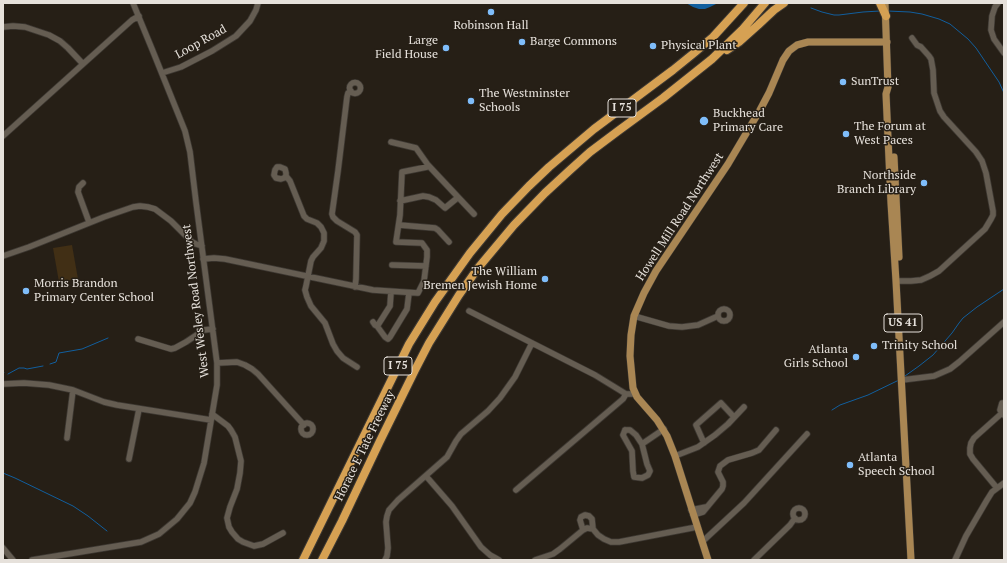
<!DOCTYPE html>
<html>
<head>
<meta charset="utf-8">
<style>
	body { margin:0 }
	#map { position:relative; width:1007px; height:563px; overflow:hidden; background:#261f16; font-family:"PT Serif",serif }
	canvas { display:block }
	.frame { position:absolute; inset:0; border:4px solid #e6e1db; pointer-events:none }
</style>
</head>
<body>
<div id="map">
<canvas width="1007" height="563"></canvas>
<div class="frame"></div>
</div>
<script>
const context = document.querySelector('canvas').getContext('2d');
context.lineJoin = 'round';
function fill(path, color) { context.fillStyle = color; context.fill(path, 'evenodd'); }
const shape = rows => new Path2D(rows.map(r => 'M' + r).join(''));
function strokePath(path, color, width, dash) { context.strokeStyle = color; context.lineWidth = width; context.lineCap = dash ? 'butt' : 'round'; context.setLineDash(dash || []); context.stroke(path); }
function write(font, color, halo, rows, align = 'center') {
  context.font = font + ' "PT Serif",serif'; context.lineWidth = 3; context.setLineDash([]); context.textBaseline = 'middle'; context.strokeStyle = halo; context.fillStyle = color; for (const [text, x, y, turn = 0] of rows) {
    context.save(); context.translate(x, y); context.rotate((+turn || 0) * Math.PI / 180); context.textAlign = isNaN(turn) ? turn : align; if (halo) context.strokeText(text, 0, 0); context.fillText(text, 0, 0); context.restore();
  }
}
const green = shape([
	[72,245,78,279,59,282,53,248]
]);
const water = shape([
	[686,3,718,3,710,7,705,9,699,9,693,7]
]);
const stream = shape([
	[811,8,822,12,834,15,839,15,863,12,880,11],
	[887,11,910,12,922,14,939,19,950,24,968,39,976,48,999,82,1004,93],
	[50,364,56,362,59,353,82,349,108,338],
	[3,371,4,372],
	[8,374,19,368,24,368,27,369,43,366],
	[905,376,919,366,933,355,952,333,959,323,963,318,977,307,1004,289],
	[832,410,840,405,868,395,899,380],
	[3,473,15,478,73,506,88,516,107,531]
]);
const minor = shape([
	[998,3,995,7,992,16,991,30,994,39,1004,53],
	[3,27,13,26,25,27,49,35,60,41,68,48,83,64],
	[162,73,181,67,212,51,236,36,250,21,256,10,258,3],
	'349.5 88a5.5 5.5 0 1 1 11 0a5.5 5.5 0 1 1-11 0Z',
	[351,91,348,93,347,97,338,171,332,214,333,217,337,221,355,232,357,235,356,279,355,287],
	[3,136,132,20,139,16],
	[286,176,284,178,281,179,276,178,274,175,275,170,277,167,280,167,285,169,286,173,286,176,290,181,304,216,307,219,317,223,321,227,324,233,324,241,321,248,313,257,311,261,306,286,305,290,307,297,311,306,325,323,333,344,337,351,343,358,357,367],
	[83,183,79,187,78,192,89,222],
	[457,196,474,214],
	[400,201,423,196,429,197,436,200,445,208,456,199,457,196,428,165],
	[399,225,435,228,438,230,449,242],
	[3,256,29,247,104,217,133,207,140,206,148,207,155,209,171,221,192,242,196,244,202,246],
	[203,259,214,258,225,259,373,290,418,293,424,281,427,257,427,250,422,243,396,242,400,215,402,172,427,167,428,165,416,148,391,142],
	[392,265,426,266],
	[896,281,911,281,921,280,930,276,939,271,985,229,991,219,993,215,993,211,986,173,982,161,976,152,944,117,940,111,934,93,933,70,931,59,929,56,921,47,917,45,912,38],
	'718 315a6 6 0 1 1 12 0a6 6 0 1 1-12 0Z',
	[469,311,595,375,626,394,635,394],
	[634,316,669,326,682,327,698,325,718,316],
	[373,322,375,325,377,326,378,325,390,306,391,292],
	[377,326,385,337,388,339,390,337,407,309,409,293],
	[138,339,171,349,175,348,186,342,204,330,213,329],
	[217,363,237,362,245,365,252,369,258,374,304,425],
	[902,380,934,376,950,369,959,362,1004,322],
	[3,384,24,383,49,385,73,390,104,402,117,405,211,420],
	[212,414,228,426,231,430,235,437,241,461,240,473,237,489,230,507,227,518,229,527,232,532,238,539,243,542,254,546,263,544,283,533],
	[1004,415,1000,410,1002,403,1004,403],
	'301 429a6 6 0 1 1 12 0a6 6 0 1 1-12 0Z',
	[625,430,630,430,636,435,642,444,647,464,650,471,648,475,642,478,634,477,633,471,632,451,623,435,625,430],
	[67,438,73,390],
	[704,443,696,425,721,403,734,417],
	[642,444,664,429],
	[675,456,698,447,715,435,728,424,744,407],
	[129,459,139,409],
	[426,476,452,506,481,547,490,555,499,560],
	[997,488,973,459,970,454,970,448,971,443,974,438,1002,413],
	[516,490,623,399,626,394],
	'793 514a6 6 0 1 1 12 0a6 6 0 1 1-12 0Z',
	[691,510,706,507],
	[693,515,703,512,722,489,723,486,723,482,718,472,720,466,728,460,752,453,759,450,776,430],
	[583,530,580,520,581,517,585,515,589,516,592,519,593,529],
	[702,542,744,503,807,434],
	[3,548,13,560],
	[32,560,141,542,159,534,177,519,190,503,195,492,204,463,217,385,217,363,196,202,190,152,185,131,152,49,133,3],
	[385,560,387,556,388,548,386,522,387,516,389,510,398,500,447,457,456,441,461,434,488,411,500,398,515,377,532,343],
	[535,560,553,554,560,549,583,530,587,528,593,529,598,535,604,539,611,542,619,542,697,527],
	[754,560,790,525,795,518],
	[955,560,966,536,987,500,992,492,1004,483]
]);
const major = shape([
	[885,3,888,87,886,94,891,203,896,281,911,560],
	[894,157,899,257],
	[708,560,675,456,667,436,657,420,637,397,633,388,630,356,631,335,634,316,644,293,656,271,728,164,760,110,769,93,783,60,789,51,797,45,808,42,887,42]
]);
const highway = shape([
	[880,3,886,16],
	[727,50,739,42,758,25,774,10,784,3],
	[303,560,409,344,435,302,470,253,502,214,529,186,549,167,594,129,673,70,694,53,713,37,744,3],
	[322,560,342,521,379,443,415,370,429,343,459,295,478,268,514,225,545,193,570,170,590,152,618,131,663,98,712,59,742,30,765,3]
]);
const markers = [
	[491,12,4,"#7fbdfa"],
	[522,42,4,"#7fbdfa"],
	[653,46,4,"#7fbdfa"],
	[446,48,4,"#7fbdfa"],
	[843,82,4,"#7fbdfa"],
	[471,101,4,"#7fbdfa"],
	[704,121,5,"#7fbdfa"],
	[846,134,4,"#7fbdfa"],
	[924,183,4,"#7fbdfa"],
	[545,279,4,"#7fbdfa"],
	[26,291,4,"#7fbdfa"],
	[874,346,4,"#7fbdfa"],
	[856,357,4,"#7fbdfa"],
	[850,465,4,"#7fbdfa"]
];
const shields = [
	[622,108,28],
	[903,323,38],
	[398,366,28]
];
const shieldNames = [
	["I 75",622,108],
	["US 41",903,323],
	["I 75",398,366]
];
const poiNames = [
	["Robinson Hall",491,26,"center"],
	["Large",438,41,"right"],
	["Field House",438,55,"right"],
	["Barge Commons",530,42],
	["Physical Plant",661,46],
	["SunTrust",851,82],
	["The Westminster",479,94],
	["Schools",479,108],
	["Buckhead",713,114],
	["Primary Care",713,128],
	["The Forum at",854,127],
	["West Paces",854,141],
	["Northside",916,176,"right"],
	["Branch Library",916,190,"right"],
	["The William",537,272,"right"],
	["Bremen Jewish Home",537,286,"right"],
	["Morris Brandon",34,284],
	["Primary Center School",34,298],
	["Trinity School",882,346],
	["Atlanta",848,350,"right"],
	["Girls School",848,364,"right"],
	["Atlanta",858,458],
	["Speech School",858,472]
];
const streetNames = [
	["Loop Road",201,42,-29],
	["Howell Mill Road Northwest",680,217,-57],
	["West Wesley Road Northwest",196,301,-97],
	["Horace E Tate Freeway",365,446,-64]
];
fill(green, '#412f15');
fill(water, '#125f9e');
strokePath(stream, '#125f9e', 1);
strokePath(minor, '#3e3933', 7);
strokePath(major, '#3e3933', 8);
strokePath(highway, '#3e3933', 10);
strokePath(minor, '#655d52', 5.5);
strokePath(major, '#a98653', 7);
strokePath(highway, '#d6a153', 8);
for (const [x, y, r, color] of markers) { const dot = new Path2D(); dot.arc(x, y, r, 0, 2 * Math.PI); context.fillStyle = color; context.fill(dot); strokePath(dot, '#261f16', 1.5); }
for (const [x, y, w] of shields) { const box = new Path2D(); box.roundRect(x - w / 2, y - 9, w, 18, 3); context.fillStyle = '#261f16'; context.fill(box); strokePath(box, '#e6e1db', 1); }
write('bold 11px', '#e6e1db', null, shieldNames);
write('12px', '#e6e1db', '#261f16', poiNames, 'left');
write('12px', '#e6e1db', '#261f16', streetNames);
</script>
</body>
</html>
